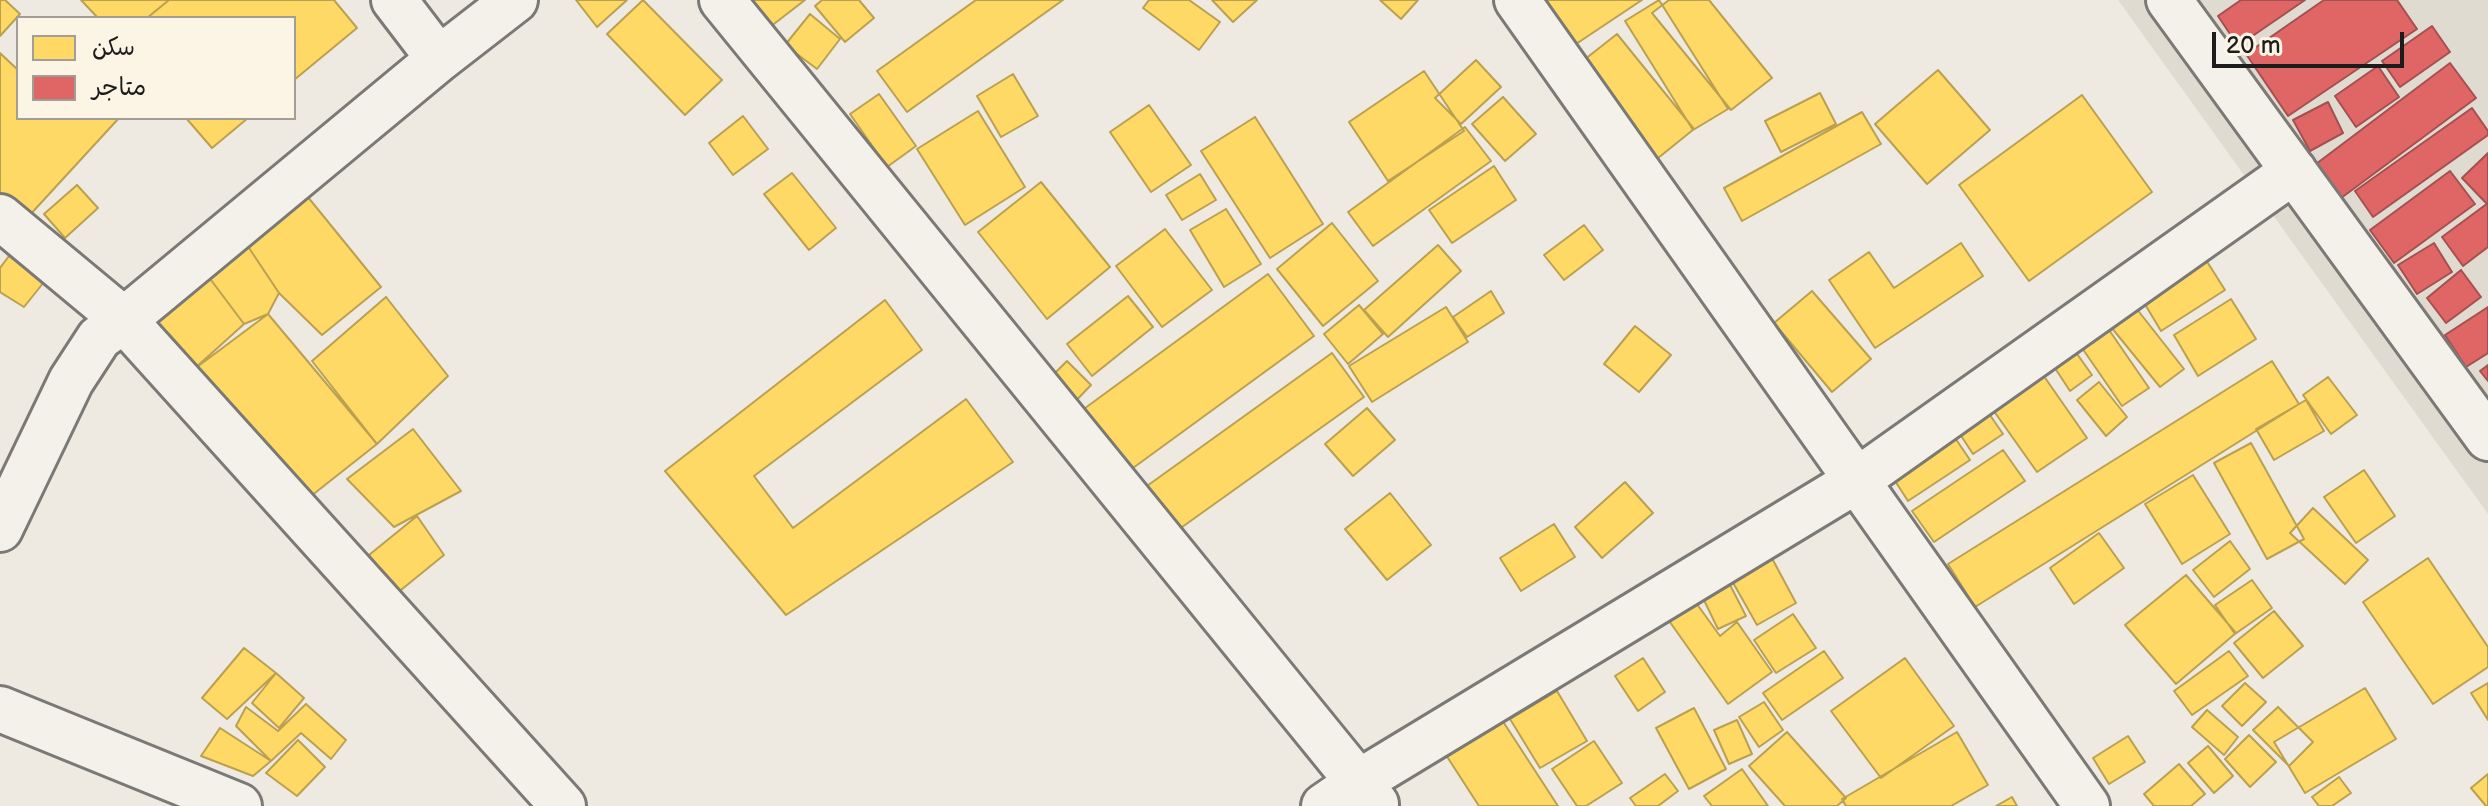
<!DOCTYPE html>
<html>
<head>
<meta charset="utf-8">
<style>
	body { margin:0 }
	#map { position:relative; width:2488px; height:806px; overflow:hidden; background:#eeeae2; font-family:"Balsamiq Sans","Playpen Sans Arabic",sans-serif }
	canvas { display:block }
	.legend { position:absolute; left:16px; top:16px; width:280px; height:104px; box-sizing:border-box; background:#fcf5e5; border:2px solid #a29e95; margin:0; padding:10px 14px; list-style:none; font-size:24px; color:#1c1c1c }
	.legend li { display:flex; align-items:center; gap:16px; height:40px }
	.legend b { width:40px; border:2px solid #a29e95 }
	.scale { position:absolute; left:2212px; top:32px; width:192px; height:36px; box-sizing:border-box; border:4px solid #1c1c1c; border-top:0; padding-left:10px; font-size:24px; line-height:28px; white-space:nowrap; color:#1c1c1c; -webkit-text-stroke:6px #fcf5e5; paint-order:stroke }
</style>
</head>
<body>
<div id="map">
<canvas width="2488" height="806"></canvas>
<ul class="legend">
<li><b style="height:22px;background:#ffd966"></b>سكن</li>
<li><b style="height:22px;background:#e06666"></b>متاجر</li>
</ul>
<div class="scale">20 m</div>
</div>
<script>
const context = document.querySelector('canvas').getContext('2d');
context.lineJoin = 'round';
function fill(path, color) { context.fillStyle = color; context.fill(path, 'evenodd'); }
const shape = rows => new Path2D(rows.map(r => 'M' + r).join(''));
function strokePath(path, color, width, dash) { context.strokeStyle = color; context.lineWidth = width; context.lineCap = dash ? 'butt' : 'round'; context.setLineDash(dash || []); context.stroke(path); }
const built = shape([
	[2118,0,2488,0,2488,514]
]);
const homes = shape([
	[0,0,5,0,20,14,0,36,0,0],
	[81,0,169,0,147,18,98,18,81,0],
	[169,0,334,0,357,28,294,80,294,18,147,18,169,0],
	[576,0,627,0,597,27,576,0],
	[643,0,722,80,685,115,607,34,643,0],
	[749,0,805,0,770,27,749,0],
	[822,0,859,0,874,18,845,42,815,6,822,0],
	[976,0,1063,0,907,112,877,71,976,0],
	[1149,0,1189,0,1220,22,1199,50,1143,8,1149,0],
	[1212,0,1257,0,1233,22,1212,0],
	[1380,0,1418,0,1401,19,1380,0],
	[1538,0,1642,0,1570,48,1538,0],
	[1659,0,1728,109,1693,130,1625,21,1659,0],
	[1669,0,1709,0,1772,78,1731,110,1652,13,1669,0],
	[810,14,840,39,817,69,785,45,810,14],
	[1617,34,1694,129,1652,163,1575,67,1617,34],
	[0,53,18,70,18,118,119,118,28,217,0,192,0,53],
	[1476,60,1501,87,1461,124,1435,98,1476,60],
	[1938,70,1990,130,1927,184,1875,124,1938,70],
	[1424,71,1464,131,1388,181,1349,122,1424,71],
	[1013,74,1038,116,1001,137,977,96,1013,74],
	[1820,93,1836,124,1781,152,1765,121,1820,93],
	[879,94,916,146,887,167,850,114,879,94],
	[2082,95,2152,192,2029,281,1959,185,2082,95],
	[1503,97,1536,134,1505,161,1472,124,1503,97],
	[1149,105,1191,165,1151,192,1110,132,1149,105],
	[978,111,1025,187,965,225,917,149,978,111],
	[1862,112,1881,144,1742,221,1724,188,1862,112],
	[743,116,768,149,733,175,709,143,743,116],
	[1255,117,1323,224,1270,258,1201,151,1255,117],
	[186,118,248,118,212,148,186,118],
	[1465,127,1491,161,1373,246,1348,212,1465,127],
	[1494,166,1516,200,1452,243,1429,210,1494,166],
	[792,173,836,228,809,250,764,194,792,173],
	[1200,174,1216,200,1182,220,1166,195,1200,174],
	[1041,182,1110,267,1047,319,978,232,1041,182],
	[77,185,98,208,65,238,44,214,77,185],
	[303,191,381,287,322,335,279,293,241,236,303,191],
	[1226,209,1261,264,1224,287,1190,230,1226,209],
	[1332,223,1378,281,1323,326,1277,269,1332,223],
	[1584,225,1603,250,1564,280,1544,255,1584,225],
	[1165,229,1212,290,1162,327,1116,266,1165,229],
	[241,236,279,293,268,314,244,324,205,272,241,236],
	[1961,243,1983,276,1875,348,1829,280,1869,252,1894,288,1961,243],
	[1438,245,1461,271,1388,337,1364,310,1438,245],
	[9,256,44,282,24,307,0,292,0,268,9,256],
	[2206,260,2225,290,2161,331,2143,301,2206,260],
	[205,272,244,324,193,370,139,319,205,272],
	[1268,274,1314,336,1122,476,1077,414,1268,274],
	[1491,291,1504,313,1467,337,1453,317,1491,291],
	[1812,291,1871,359,1832,392,1774,323,1812,291],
	[1128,296,1153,327,1092,376,1067,344,1128,296],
	[386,297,448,376,377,444,312,361,386,297],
	[2231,299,2256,339,2198,376,2174,335,2231,299],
	[885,300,922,350,754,476,793,528,966,399,1013,462,786,615,665,471,885,300],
	[1359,305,1383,334,1348,364,1324,334,1359,305],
	[1446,307,1468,342,1372,402,1349,366,1446,307],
	[2136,308,2184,369,2160,387,2111,327,2136,308],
	[268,314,377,444,306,500,193,370,268,314],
	[1635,326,1671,355,1639,392,1604,364,1635,326],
	[2107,327,2149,388,2122,406,2080,345,2107,327],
	[2070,344,2092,375,2070,391,2049,359,2070,344],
	[1332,353,1364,397,1171,535,1140,491,1332,353],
	[1067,361,1091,385,1069,408,1045,383,1067,361],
	[2272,361,2299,404,1975,607,1948,564,2272,361],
	[2041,372,2087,438,2037,472,1991,407,2041,372],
	[2328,377,2357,415,2331,434,2303,395,2328,377],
	[2099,382,2127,417,2106,436,2077,400,2099,382],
	[2306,400,2324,431,2274,460,2256,429,2306,400],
	[1983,405,2003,434,1973,454,1954,425,1983,405],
	[1367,408,1395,440,1353,476,1325,444,1367,408],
	[1947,426,1970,460,1908,501,1886,467,1947,426],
	[413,429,461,491,394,527,347,479,413,429],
	[2251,443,2304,539,2267,559,2214,463,2251,443],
	[2003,450,2025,481,1934,542,1912,511,2003,450],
	[2364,470,2395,516,2356,543,2324,497,2364,470],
	[2193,475,2230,534,2182,564,2145,504,2193,475],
	[1625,482,1653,513,1602,558,1575,527,1625,482],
	[1390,493,1431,545,1387,580,1345,529,1390,493],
	[2313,508,2368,560,2345,584,2290,533,2313,508],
	[417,516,444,555,396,594,369,555,417,516],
	[1554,524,1575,557,1521,591,1500,558,1554,524],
	[2099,533,2124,568,2074,604,2050,568,2099,533],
	[2230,541,2250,569,2214,597,2193,570,2230,541],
	[1767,549,1796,603,1757,625,1727,572,1767,549],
	[2428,558,2488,647,2488,667,2433,704,2363,602,2428,558],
	[2186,575,2236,633,2176,684,2125,625,2186,575],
	[2252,580,2272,608,2235,634,2215,605,2252,580],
	[1728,581,1746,616,1718,629,1701,594,1728,581],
	[1694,600,1720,636,1737,622,1772,672,1728,704,1667,618,1694,600],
	[2274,611,2303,646,2263,678,2234,643,2274,611],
	[1793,614,1816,648,1776,673,1754,640,1793,614],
	[244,648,276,673,227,719,202,698,244,648],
	[1824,651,1843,678,1782,720,1763,693,1824,651],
	[2229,651,2248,676,2192,715,2174,691,2229,651],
	[1643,658,1665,692,1638,711,1615,676,1643,658],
	[1905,658,1954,726,1881,778,1831,711,1905,658],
	[276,673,304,698,279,728,252,703,276,673],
	[2245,683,2266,702,2242,726,2222,706,2245,683],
	[2488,683,2488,720,2471,693,2488,683],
	[2365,688,2396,739,2305,793,2274,742,2365,688],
	[1557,691,1587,741,1540,768,1510,719,1557,691],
	[1764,702,1783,730,1759,747,1739,717,1764,702],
	[306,704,346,740,331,759,301,733,271,761,236,726,246,707,278,731,306,704],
	[2278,707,2313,742,2289,766,2253,730,2278,707],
	[1694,708,1726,769,1689,789,1656,728,1694,708],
	[2207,710,2238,737,2224,755,2192,727,2207,710],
	[1502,720,1558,806,1479,806,1446,755,1502,720],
	[1737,720,1752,754,1729,764,1714,730,1737,720],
	[220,728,271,761,253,776,201,756,220,728],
	[1787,732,1846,798,1837,806,1785,806,1749,766,1787,732],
	[1957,732,1988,785,1951,806,1846,806,1842,799,1957,732],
	[2249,735,2276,762,2250,787,2225,759,2249,735],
	[2128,736,2145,762,2109,784,2093,758,2128,736],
	[298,740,325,767,297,796,266,773,298,740],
	[1594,741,1622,783,1586,806,1577,806,1552,769,1594,741],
	[2208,746,2233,776,2214,793,2188,763,2208,746],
	[2179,764,2205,794,2191,806,2154,806,2144,794,2179,764],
	[1742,769,1768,806,1712,806,1704,796,1742,769],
	[1665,774,1678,791,1658,806,1636,806,1630,798,1665,774],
	[2488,774,2488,806,2486,806,2471,788,2488,774],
	[2339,777,2351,793,2332,806,2319,806,2312,797,2339,777],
	[2012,797,2017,806,1996,806,2012,797]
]);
const shops = shape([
	[2241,0,2305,0,2238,46,2218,16,2241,0],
	[2324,0,2397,0,2417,29,2288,116,2246,54,2324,0],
	[2432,26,2450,52,2400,87,2382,61,2432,26],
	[2450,63,2476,98,2333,204,2308,170,2450,63],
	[2378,66,2399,97,2356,127,2335,96,2378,66],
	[2328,102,2343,133,2310,151,2293,120,2328,102],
	[2472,108,2488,131,2488,135,2373,217,2355,191,2472,108],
	[2488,153,2488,203,2487,204,2462,178,2488,153],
	[2450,171,2475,204,2394,263,2370,230,2450,171],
	[2488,203,2488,247,2463,266,2442,237,2488,203],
	[2434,243,2452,272,2417,294,2398,265,2434,243],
	[2461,270,2481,297,2446,323,2427,298,2461,270],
	[2488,307,2488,353,2466,367,2445,335,2488,307],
	[2488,365,2488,381,2480,371,2488,365]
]);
const street = shape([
	[394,0,439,59],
	[722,0,1376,804],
	[1517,0,2087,806],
	[2169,0,2488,438],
	[0,217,124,320,563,806],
	[0,529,71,381,99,338,124,320,439,59,515,0],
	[0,709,239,806],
	[1324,806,1359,782,1859,479,2294,171]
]);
fill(built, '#e0dbd0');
fill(homes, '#ffd966');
strokePath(homes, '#bba050', 2);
fill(shops, '#e06666');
strokePath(shops, '#a55050', 2);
strokePath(street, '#7a7975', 50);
strokePath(street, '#f4f1ea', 44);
</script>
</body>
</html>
